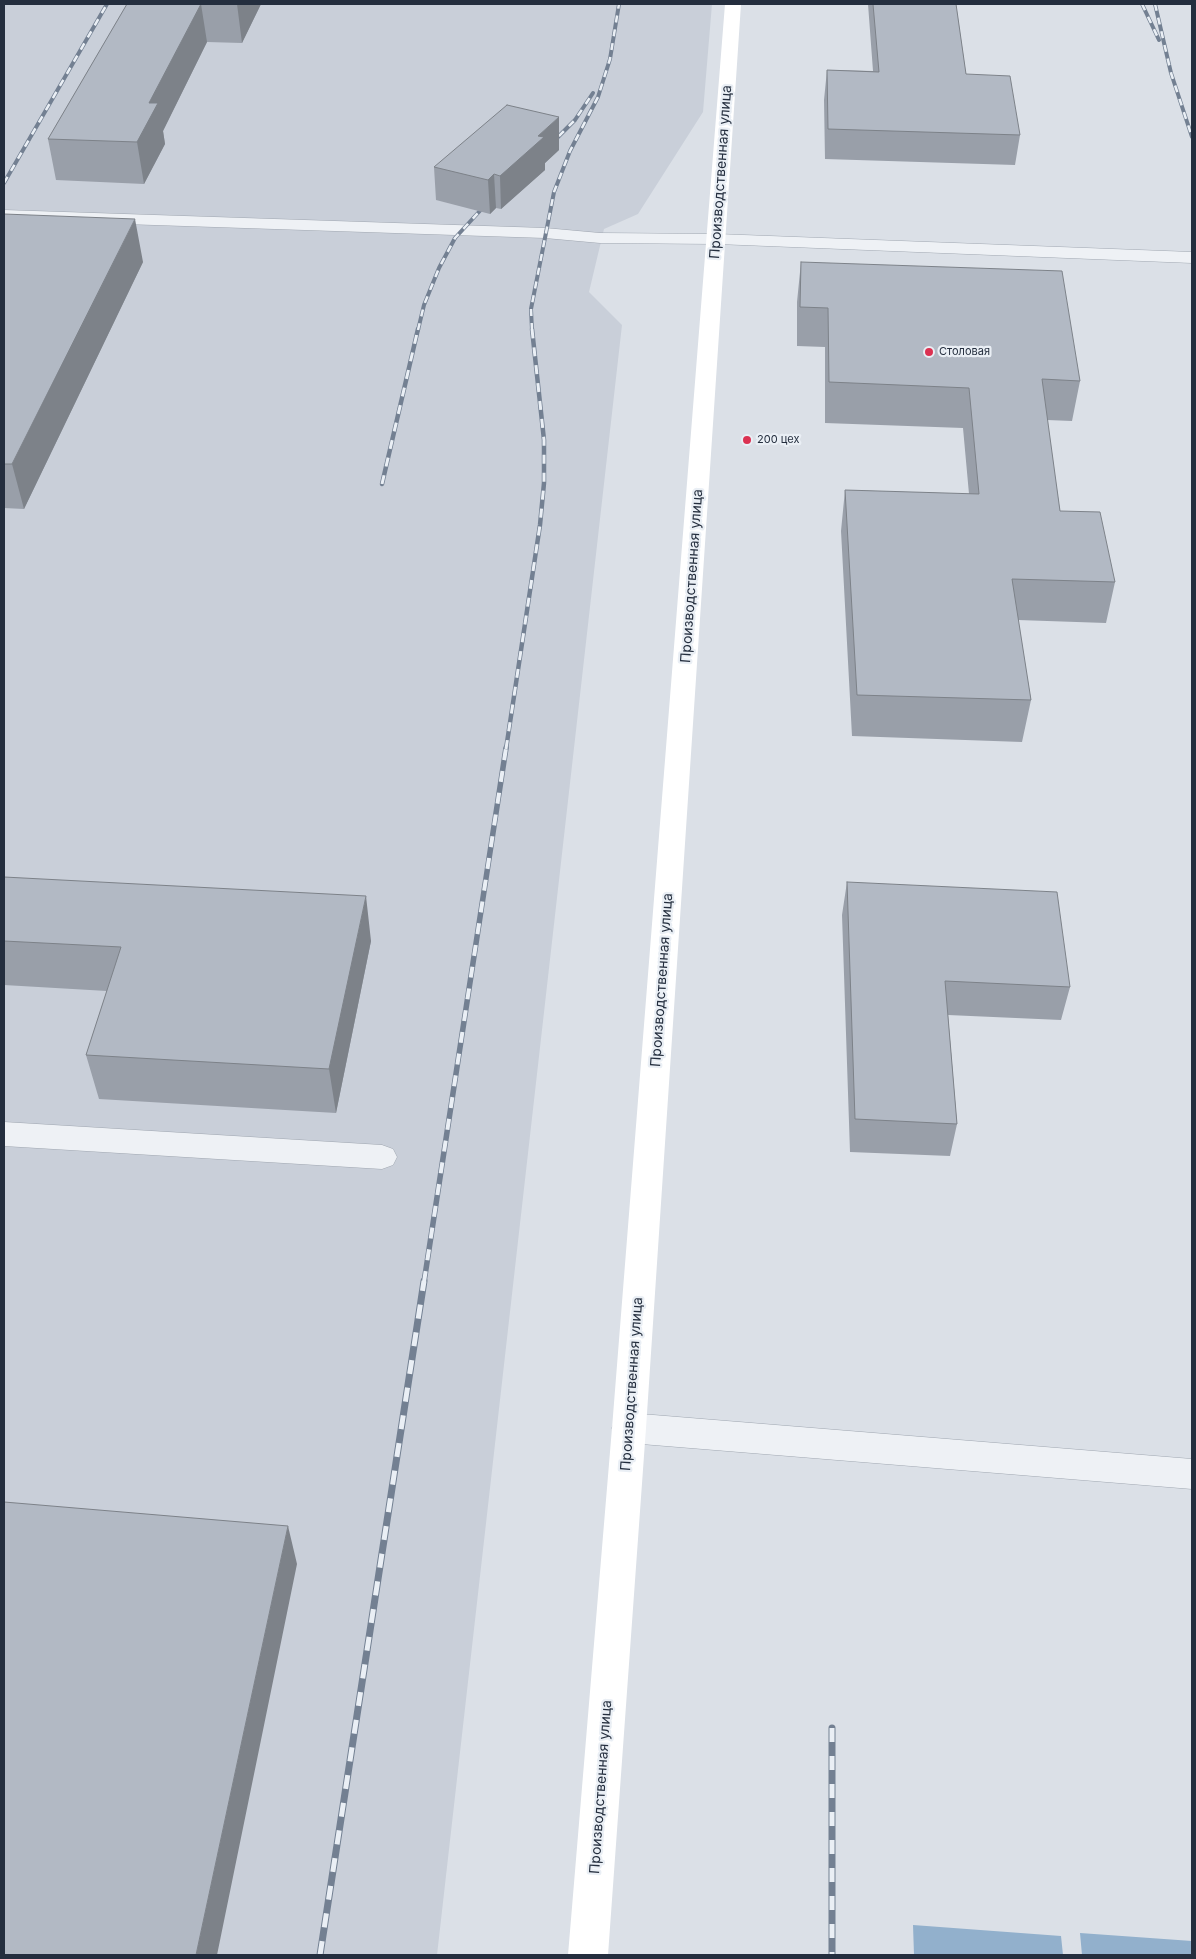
<!DOCTYPE html>
<html>
<head>
<meta charset="utf-8">
<style>
	body { margin:0 }
	#map { position:relative; width:1196px; height:1959px; overflow:hidden; background:#dbe0e7; font-family:Inter,sans-serif }
	canvas { display:block }
	.frame { position:absolute; inset:0; border:5px solid #242e3e; pointer-events:none }
</style>
</head>
<body>
<div id="map">
<canvas width="1196" height="1959"></canvas>
<div class="frame"></div>
</div>
<script>
const context = document.querySelector('canvas').getContext('2d');
context.lineJoin = 'round';
function fill(path, color) { context.fillStyle = color; context.fill(path, 'evenodd'); }
const shape = rows => new Path2D(rows.map(r => 'M' + r).join(''));
function strokePath(path, color, width, dash) { context.strokeStyle = color; context.lineWidth = width; context.lineCap = dash ? 'butt' : 'round'; context.setLineDash(dash || []); context.stroke(path); }
function write(font, color, halo, rows, align = 'center') {
  context.font = font + ' Inter,sans-serif'; context.lineWidth = 4.5; context.setLineDash([]); context.textBaseline = 'middle'; context.strokeStyle = halo; context.fillStyle = color; for (const [text, x, y, turn = 0] of rows) {
    context.save(); context.translate(x, y); context.rotate((+turn || 0) * Math.PI / 180); context.textAlign = isNaN(turn) ? turn : align; if (halo) context.strokeText(text, 0, 0); context.fillText(text, 0, 0); context.restore();
  }
}
const built = shape([
	[4,4,712,4,703,112,638,214,604,229,589,292,622,325,437,1955,4,1955]
]);
const water = shape([
	[913,1925,1061,1936,1063,1955,914,1955],
	[1080,1933,1192,1941,1192,1955,1082,1955]
]);
const lane = shape([
	[4,1122,382,1145,393,1149,397,1157,393,1165,382,1169,4,1146,4,1122],
	[629,1413,1192,1459,1192,1489,629,1443,617,1438,612,1428,617,1418,629,1413]
]);
const street = shape([
	[4,210,545,228,600,233,717,234,1192,252,1192,263,717,244,600,243,545,238,4,220,4,210]
]);
const secondary = shape([
	[725,4,741,4,646,1428,608,1955,568,1955,612,1428,725,4]
]);
const railFar3 = shape([
	[1142,4,1159,40],
	[1155,4,1171,73,1192,137],
	[549,146,575,120,593,93],
	[4,183,107,4],
	[418,330,424,305,439,268,455,238,488,202],
	[532,330,531,309,554,192,570,151,598,97,610,59,619,4]
]);
const railFar2 = shape([
	[382,484,418,329],
	[506,749,540,525,544,483,544,440,532,329]
]);
const railFar1 = shape([
	[424,1282,506,748]
]);
const rail = shape([
	[832,1728,832,1955],
	[320,1955,424,1281]
]);
const wall = shape([
	[127,4,261,4,242,43,207,42,163,131,165,144,144,184,56,180,48,139],
	[558,4,601,4,600,5],
	[868,4,956,4,966,74,1020,135,1015,165,825,159,824,100,827,70,873,71],
	[559,150,545,163,545,170,501,209,496,208,490,214,436,200,434,167],
	[4,214,143,262,24,509,4,508],
	[801,262,1080,381,1072,421,1047,420,1060,511,1115,582,1106,623,1018,620,1031,700,1022,742,852,736,841,531,845,490,969,494,963,428,825,423,825,347,797,346,797,302],
	[4,877,371,941,336,1113,99,1099,86,1055,107,991,4,985],
	[847,882,1070,987,1061,1020,948,1015,957,1124,950,1156,850,1152,842,915]
]);
const shadedWall = shape([
	[201,4,207,42,163,131,165,144,144,184,137,142,149,103],
	[237,4,261,4,242,43],
	[559,117,559,150,545,163,545,170,501,209,500,176,538,136],
	[494,174,496,208,490,214,488,180],
	[135,219,143,262,24,509,12,464],
	[366,896,371,941,336,1113,329,1069],
	[288,1526,297,1564,217,1955,196,1955]
]);
const building = shape([
	[127,4,201,4,149,103,158,103,137,142,48,139,127,4],
	[873,4,956,4,966,74,1010,76,1020,135,828,129,827,70,879,72,873,4],
	[507,105,559,117,538,136,544,137,500,176,494,174,488,180,434,167,507,105],
	[4,214,135,219,12,464,4,464,4,214],
	[801,262,1062,271,1080,381,1042,379,1060,511,1100,512,1115,582,1012,579,1031,700,857,695,845,490,979,494,969,388,829,382,828,308,800,307,801,262],
	[4,877,366,896,329,1069,86,1055,121,947,4,941,4,877],
	[847,882,1057,892,1070,987,945,981,957,1124,855,1119,847,882],
	[4,1502,288,1526,196,1955,4,1955,4,1502]
]);
const markers = [
	[929,352,5,"#db3151"],
	[747,440,5,"#db3151"]
];
const farPoinames = [
	["Cтоловая",939,352],
	["200 цех",757,440]
];
const streetNames = [
	["Производственная улица",721,172,-86],
	["Производственная улица",692,576,-86],
	["Производственная улица",662,980,-86],
	["Производственная улица",632,1384,-86],
	["Производственная улица",601,1787,-86]
];
fill(built, '#c9cfd9');
fill(water, '#92b0cc');
strokePath(lane, '#a0a7b1', 1);
strokePath(street, '#a0a7b1', 1);
fill(lane, '#eef1f5');
fill(street, '#eef1f5');
fill(secondary, '#fff');
strokePath(railFar3, '#738092', 4);
strokePath(railFar2, '#738092', 4.5);
strokePath(railFar1, '#738092', 5.5);
strokePath(rail, '#738092', 7);
strokePath(railFar3, '#eaeff5', 2.5, [7]);
strokePath(railFar2, '#eaeff5', 3, [9]);
strokePath(railFar1, '#eaeff5', 4, [11]);
strokePath(rail, '#eaeff5', 5, [14]);
fill(wall, '#999fa9');
fill(shadedWall, '#7d8289');
fill(building, '#b2b9c4');
strokePath(building, '#7d8289', 1);
for (const [x, y, r, color] of markers) { const dot = new Path2D(); dot.arc(x, y, r, 0, 2 * Math.PI); context.fillStyle = color; context.fill(dot); strokePath(dot, '#eaeff5', 2); }
write('11px', '#242e3e', '#eaeff5', farPoinames, 'left');
write('14px', '#242e3e', '#eaeff5', streetNames);
</script>
</body>
</html>
